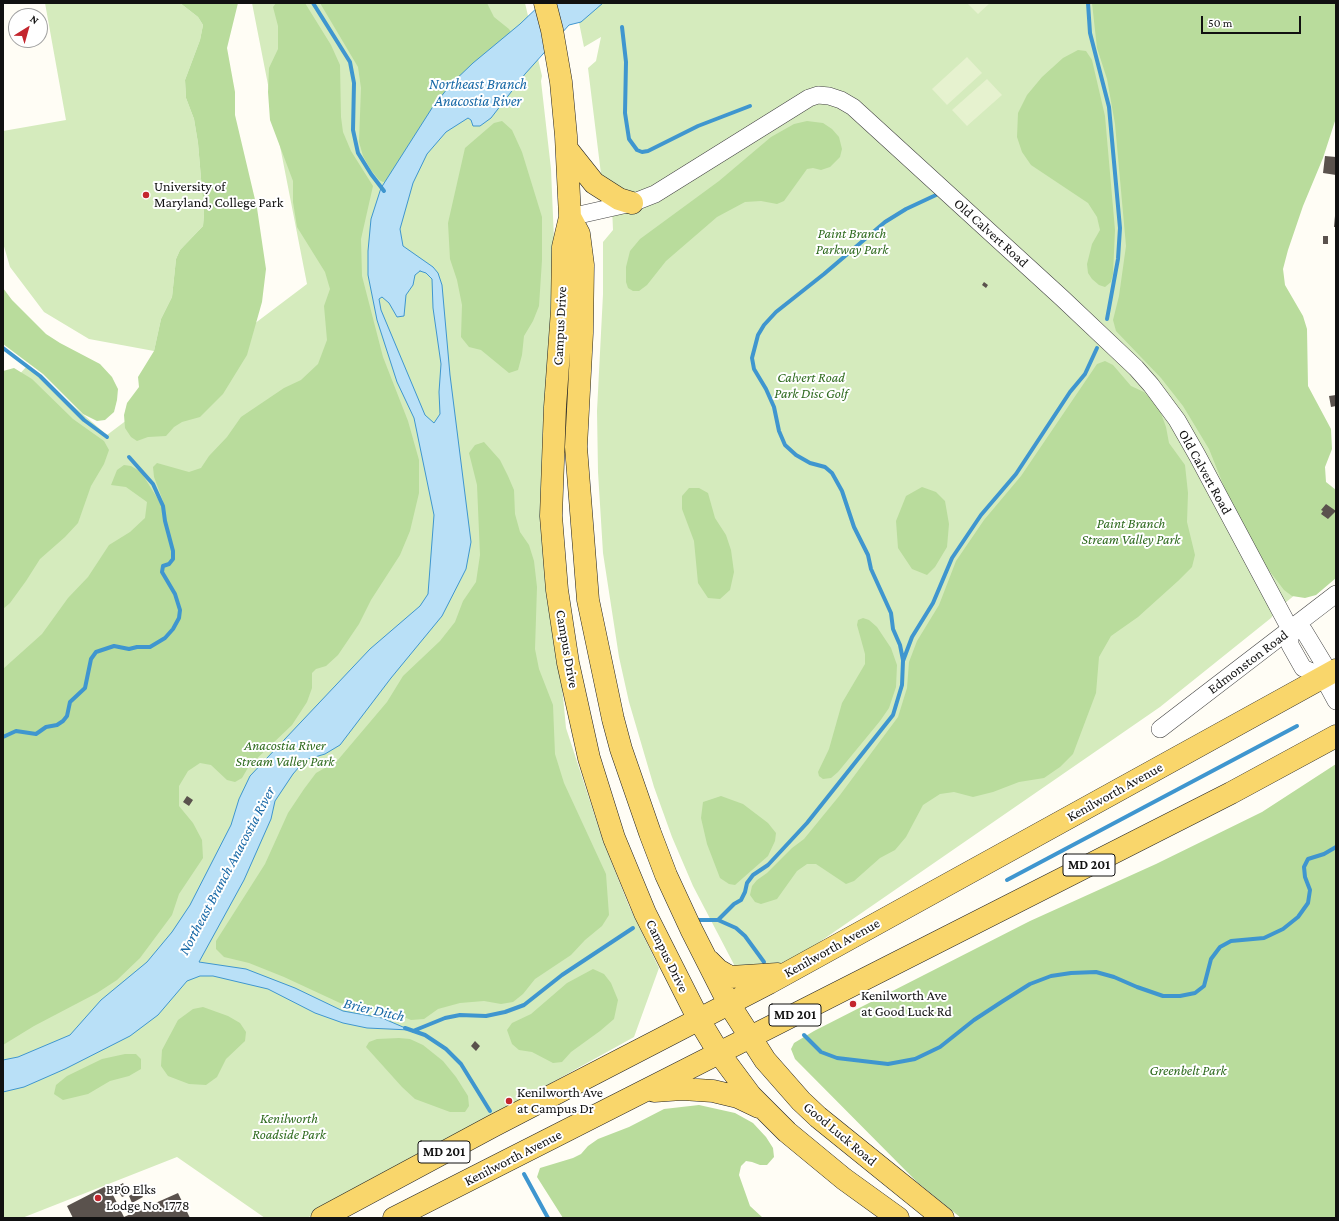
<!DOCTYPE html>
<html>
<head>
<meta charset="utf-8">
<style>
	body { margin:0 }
	#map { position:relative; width:1339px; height:1221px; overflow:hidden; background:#fffdf5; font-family:"Crimson Pro",serif }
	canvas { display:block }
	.frame { position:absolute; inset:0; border:4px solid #111; pointer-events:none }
	.north { position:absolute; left:8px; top:8px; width:40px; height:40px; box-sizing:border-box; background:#fff; border:1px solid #a0a0a0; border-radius:50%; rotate:37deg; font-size:11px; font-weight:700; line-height:16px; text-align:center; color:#111 }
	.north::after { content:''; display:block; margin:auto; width:14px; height:18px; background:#c4262e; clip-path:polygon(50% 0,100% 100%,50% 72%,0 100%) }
	.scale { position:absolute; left:1201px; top:16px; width:100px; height:18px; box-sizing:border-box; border:2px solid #111; border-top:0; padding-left:5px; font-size:12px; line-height:14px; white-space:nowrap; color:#111; -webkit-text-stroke:3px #fff; paint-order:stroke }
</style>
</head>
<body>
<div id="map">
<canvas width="1339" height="1221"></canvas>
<div class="frame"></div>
<div class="north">N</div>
<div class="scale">50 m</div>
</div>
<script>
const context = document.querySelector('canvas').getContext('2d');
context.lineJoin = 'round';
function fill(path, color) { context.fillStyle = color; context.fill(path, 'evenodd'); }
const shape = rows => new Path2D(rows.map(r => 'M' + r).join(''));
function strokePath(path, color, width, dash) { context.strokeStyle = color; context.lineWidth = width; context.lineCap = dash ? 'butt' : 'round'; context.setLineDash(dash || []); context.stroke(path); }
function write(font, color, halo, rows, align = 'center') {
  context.font = font + ' "Crimson Pro",serif'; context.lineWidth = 4; context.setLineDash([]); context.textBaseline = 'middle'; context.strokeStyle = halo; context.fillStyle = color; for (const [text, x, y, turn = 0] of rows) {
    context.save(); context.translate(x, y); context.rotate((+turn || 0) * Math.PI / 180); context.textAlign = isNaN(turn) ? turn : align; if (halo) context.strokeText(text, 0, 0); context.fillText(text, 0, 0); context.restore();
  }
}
const green = shape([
	[45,3,180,3,198,17,203,25,200,40,185,80,186,98,194,119,198,143,204,214,203,226,180,250,176,259,172,297,161,319,154,351,89,339,44,312,10,267,3,243,3,131,66,120],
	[252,3,525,3,542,76,541,81,551,169,554,240,552,311,543,419,542,476,566,728,603,841,629,906,659,968,634,1037,307,1218,265,1218,177,1157,22,1218,3,1218,3,489,16,378,27,366,107,435,307,284],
	[575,3,1192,3,1324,571,1279,608,1271,618,1160,707,763,981,741,978,693,886,672,837,654,787,629,702,619,657,603,553,598,472,597,411,603,294,603,242,613,230,611,182,601,174,588,68,596,61,601,37,584,47]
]);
const forest = shape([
	[180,3,238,3,227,48,235,92,235,115,257,208,266,269,262,302,247,355,223,394,200,417,182,422,174,427,166,436,148,437,137,441,131,437,125,428,124,415,127,403,139,387,138,377,154,351,161,319,172,297,176,259,180,250,203,226,204,214,198,143,194,119,186,98,185,80,200,40,203,25,198,17],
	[276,3,305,3,331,45,340,65,341,117,343,132,351,151,373,186,361,239,362,276,383,357,408,421,419,460,419,493,410,531,400,555,371,600,359,624,338,655,326,666,316,669,312,673,312,688,307,702,292,725,249,766,242,778,235,782,227,780,211,765,200,763,188,771,179,786,179,806,193,823,202,840,203,858,179,894,172,915,140,958,117,980,97,993,34,1026,3,1045,3,669,42,634,68,598,88,577,109,545,130,532,145,518,147,502,126,487,111,485,117,470,124,465,131,466,141,472,161,504,163,501,154,477,153,467,157,463,189,472,201,468,209,456,227,437,241,417,284,388,301,380,318,364,327,340,324,306,330,289,325,272,297,227,293,202,293,181,270,120,268,92,269,68,278,49,278,26,273,7],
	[320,3,487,3,494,17,509,29,512,34,387,181,383,182,379,180,371,170,363,156,359,142,361,88,358,67],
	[1092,3,1336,3,1336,118,1323,158,1303,206,1288,250,1283,269,1285,285,1303,316,1307,329,1308,386,1331,429,1332,449,1325,467,1326,482,1336,490,1336,578,1316,595,1305,598,1292,596,1284,590,1268,569,1254,548,1225,489,1209,449,1183,406,1161,378,1116,331,1113,320,1119,296,1126,246,1115,124,1107,79,1097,48],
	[1078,50,1086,51,1092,60,1105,116,1115,230,1113,274,1111,282,1105,287,1099,285,1092,279,1088,273,1087,264,1092,244,1100,230,1097,217,1088,203,1031,165,1022,152,1017,137,1018,113,1027,95,1042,77,1063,58],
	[502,121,512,130,522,152,542,217,542,260,539,306,533,321,524,336,522,355,518,370,509,373,481,350,469,347,461,337,462,305,457,280,450,259,448,223,465,148,494,123],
	[807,121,823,123,832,129,839,137,842,149,840,157,830,167,821,170,813,168,807,169,784,201,777,204,761,201,745,202,717,217,666,261,647,285,639,291,633,291,628,288,626,282,626,267,630,251,640,239,719,181,771,137,794,124],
	[3,288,12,300,46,334,60,343,100,364,112,377,118,389,117,400,114,412,105,420,97,421,83,414,43,374,3,344],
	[1105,361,1113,365,1131,386,1144,392,1159,408,1166,427,1169,443,1185,465,1188,493,1187,522,1195,555,1192,567,1178,581,1138,617,1111,636,1099,657,1096,693,1073,754,1060,767,1044,778,1019,782,993,792,973,797,954,792,940,794,923,805,906,837,895,850,880,858,854,881,846,884,816,864,807,864,797,871,777,899,761,904,755,902,750,895,752,886,757,880,767,873,792,848,804,839,840,795,898,717,907,688,909,662,917,641,939,605,956,561,984,520,1021,476,1097,364],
	[14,368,32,379,73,419,104,441,109,450,104,464,91,486,78,523,65,537,40,559,26,581,10,603,3,609,3,371],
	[484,442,500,460,508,476,514,490,515,514,520,532,529,545,534,561,537,587,535,649,539,669,553,705,555,754,564,783,606,874,609,915,602,926,585,940,571,955,535,979,523,994,513,1002,501,1004,484,1001,460,1003,438,1009,424,1019,411,1020,397,1014,354,1007,340,1003,284,977,249,963,224,957,216,949,216,941,265,864,288,813,304,789,316,773,337,761,387,702,403,676,440,641,455,622,463,601,476,582,480,555,477,485,469,453,475,445],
	[922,487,936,492,945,501,949,524,947,547,935,567,927,575,912,569,898,548,896,521,906,496],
	[689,488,699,488,708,493,715,518,726,535,731,550,734,572,730,590,720,599,708,598,698,583,694,541,682,509,682,496],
	[863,618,869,620,877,627,891,648,897,665,896,687,889,708,880,721,838,772,831,778,823,779,819,776,818,772,829,749,842,703,865,664,865,654,857,625,858,620],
	[1336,764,1336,1218,961,1218,917,1182,795,1059,791,1049,794,1043,814,1031,1030,921,1156,864,1262,812],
	[721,796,743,804,768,823,776,833,775,841,768,856,735,885,729,884,720,878,707,844,701,818,703,802],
	[593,969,604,974,611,983,618,1000,614,1019,600,1031,571,1052,562,1062,553,1063,532,1052,519,1050,512,1044,507,1030,512,1023,531,1014,567,983],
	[203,1007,228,1016,240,1023,246,1032,245,1041,226,1059,217,1077,206,1085,189,1084,168,1076,161,1066,162,1050,178,1020,193,1009],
	[399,1038,410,1039,423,1045,443,1061,456,1077,468,1096,469,1106,465,1112,450,1112,415,1099,402,1087,366,1047,369,1042,377,1039],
	[125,1054,136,1054,141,1059,141,1069,129,1076,110,1081,88,1094,63,1100,54,1094,56,1085,67,1076,102,1059],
	[699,1105,735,1113,753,1123,766,1137,773,1148,774,1157,767,1165,760,1165,752,1162,746,1161,741,1166,739,1175,750,1206,763,1218,563,1218,537,1177,540,1168,573,1158,581,1154,588,1146,598,1139,629,1127,664,1109]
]);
const pitch = shape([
	[967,3,990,3,978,14],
	[967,57,982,73,947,105,932,89],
	[987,79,1002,95,967,126,952,110]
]);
const water = shape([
	[542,3,603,3,581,22,569,25,525,74,491,118,480,126,473,126,471,120,468,118,446,132,427,154,413,183,400,229,403,246,433,267,438,273,442,285,450,375,471,542,466,569,442,616,391,678,340,745,325,754,305,760,293,774,275,801,271,819,244,880,199,962,246,969,295,988,343,1011,382,1018,410,1030,367,1028,343,1023,315,1013,268,989,213,976,200,976,187,981,158,1015,130,1036,65,1069,24,1087,3,1092,3,1060,18,1057,70,1035,101,1000,147,962,172,932,190,905,231,825,239,799,250,776,370,649,420,606,428,594,434,515,414,418,397,382,377,320,368,275,368,251,371,219,381,188,432,108,451,84,473,63,520,24,542,3],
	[420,271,426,273,432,279,433,308,441,364,439,392,440,414,434,423,425,415,381,310,379,299,382,297,389,303,397,317,404,316,406,295,413,285,415,275,420,271]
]);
const stream = shape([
	[313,3,350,62,354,83,353,130,358,153,371,174,384,191],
	[1088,3,1090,33,1109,107,1120,228,1118,259,1107,319],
	[622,27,626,62,625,113,629,139,637,150,642,152,648,151,698,126,750,106],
	[3,348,40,376,84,420,107,437],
	[903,660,900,645,893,629,891,613,871,569,868,555,854,527,842,491,832,473,825,467,810,463,796,455,785,445,779,431,774,407,766,389,754,369,752,358,758,335,764,325,776,312,824,274,885,222,906,209,936,195],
	[3,737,16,731,36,734,46,727,57,725,63,721,67,716,70,702,85,688,91,659,96,652,114,646,129,649,137,647,150,647,165,638,173,629,179,618,180,610,175,594,162,572,163,566,169,564,173,559,173,551,165,521,163,506,153,484,129,457],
	[1007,880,1297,726],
	[699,920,718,920,736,928,745,936,764,962],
	[718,920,734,904,741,900,745,892,747,883,753,875,768,865,807,823,893,715,902,685,903,661,912,637,933,603,952,558,981,515,1016,474,1070,392,1085,374,1097,348],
	[405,1028,425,1035,446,1049,461,1064,490,1111],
	[413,1031,445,1018,460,1015,486,1016,505,1012,524,1005,562,975,633,928],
	[804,1035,821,1052,837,1058,888,1064,915,1059,940,1047,974,1020,1003,1001,1030,984,1051,976,1071,973,1096,972,1114,977,1137,987,1163,996,1180,996,1195,993,1204,986,1211,959,1220,947,1231,941,1264,938,1283,929,1298,917,1308,903,1310,890,1305,877,1304,867,1308,859,1324,854,1336,847],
	[524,1174,548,1218]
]);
const building = shape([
	[1325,156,1336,157,1336,175,1323,173],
	[1335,216,1336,216,1336,227,1334,227],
	[1323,236,1328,236,1328,244,1323,244],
	[984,282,988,285,986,288,982,285],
	[1336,395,1336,406,1331,407,1329,396],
	[1326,504,1336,511,1328,519,1321,514,1323,511,1321,510],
	[187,796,193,800,189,806,183,802],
	[475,1041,480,1046,476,1051,471,1046],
	[123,1183,129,1194,122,1197,116,1187],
	[108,1185,124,1217,178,1193,190,1218,73,1218,67,1206],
	[139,1190,143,1197,132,1203,129,1196]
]);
const minor = shape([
	[570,217,632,203,655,194,809,98,818,95,829,96,841,100,853,107,1062,298,1136,368,1151,385,1177,420,1197,455,1290,629,1290,645,1303,668,1323,677],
	[1290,629,1304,631,1324,664,1323,677,1336,701],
	[1160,729,1336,594]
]);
const major = shape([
	[545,3,552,30,561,82,566,136,570,217,563,247,562,310,555,407,551,516,557,590,568,663,589,758,614,838,645,913,699,1020,719,1053,751,1096,787,1132,844,1179,898,1218],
	[567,149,594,183,619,199,632,203],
	[570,217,579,234,583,265,582,333,576,447,588,600,613,719,621,749,650,833,666,875,691,929,729,1004,765,1060,801,1101,818,1117,943,1218],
	[709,961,718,970,730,977,778,974],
	[654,1091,682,1089,713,1091,738,1097,759,1107],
	[322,1218,493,1126,769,983,1336,670],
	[394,1218,1231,793,1336,736]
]);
const markers = [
	[146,195,4,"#c4262e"],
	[853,1004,4,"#c4262e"],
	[509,1101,4,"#c4262e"],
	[98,1198,4,"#c4262e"]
];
const shields = [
	[1089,865,52],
	[795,1015,52],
	[444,1152,52]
];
const shieldNames = [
	["MD 201",1089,865],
	["MD 201",795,1015],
	["MD 201",444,1152]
];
const poiNames = [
	["University of",154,187],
	["Maryland, College Park",154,203],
	["Kenilworth Ave",861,996],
	["at Good Luck Rd",861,1012],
	["Kenilworth Ave",517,1093],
	["at Campus Dr",517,1109],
	["BPO Elks",106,1190],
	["Lodge No. 1778",106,1206]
];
const streetNames = [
	["Old Calvert Road",991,233,42],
	["Campus Drive",560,326,-87],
	["Old Calvert Road",1205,472,61],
	["Campus Drive",567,649,80],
	["Edmonston Road",1248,662,-37],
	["Kenilworth Avenue",1115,792,-29],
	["Kenilworth Avenue",832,948,-29],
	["Campus Drive",667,956,64],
	["Good Luck Road",840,1134,40],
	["Kenilworth Avenue",513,1158,-27]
];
const parkNames = [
	["Paint Branch",852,234],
	["Parkway Park",852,250],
	["Calvert Road",811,378],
	["Park Disc Golf",811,394],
	["Paint Branch",1131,524],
	["Stream Valley Park",1131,540],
	["Anacostia River",285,746],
	["Stream Valley Park",285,762],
	["Greenbelt Park",1188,1071],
	["Kenilworth",289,1119],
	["Roadside Park",289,1135]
];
const waterNames = [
	["Northeast Branch",478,84],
	["Anacostia River",478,101],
	["Northeast Branch Anacostia River",227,871,-62],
	["Brier Ditch",374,1010,13]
];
fill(green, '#d5ebbd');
fill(forest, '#b9dc9c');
fill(pitch, '#e6f2cf');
fill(water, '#b9e0f7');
strokePath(water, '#3f96cf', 1);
strokePath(stream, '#3f96cf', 4);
fill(building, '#5a524d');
strokePath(minor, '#444', 18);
strokePath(major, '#222', 23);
strokePath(minor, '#fff', 17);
strokePath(major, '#f9d66b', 22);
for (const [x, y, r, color] of markers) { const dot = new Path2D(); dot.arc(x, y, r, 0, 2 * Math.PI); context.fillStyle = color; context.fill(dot); strokePath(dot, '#fff', 1.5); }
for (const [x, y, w] of shields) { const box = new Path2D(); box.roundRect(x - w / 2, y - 11, w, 22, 3); context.fillStyle = '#fff'; context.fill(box); strokePath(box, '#111', 1); }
write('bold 13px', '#111', null, shieldNames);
write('14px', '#111', '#fff', poiNames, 'left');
write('14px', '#111', '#fff', streetNames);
write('italic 14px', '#2f6b1f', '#fff', parkNames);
write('italic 15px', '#1768a6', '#fff', waterNames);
</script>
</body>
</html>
